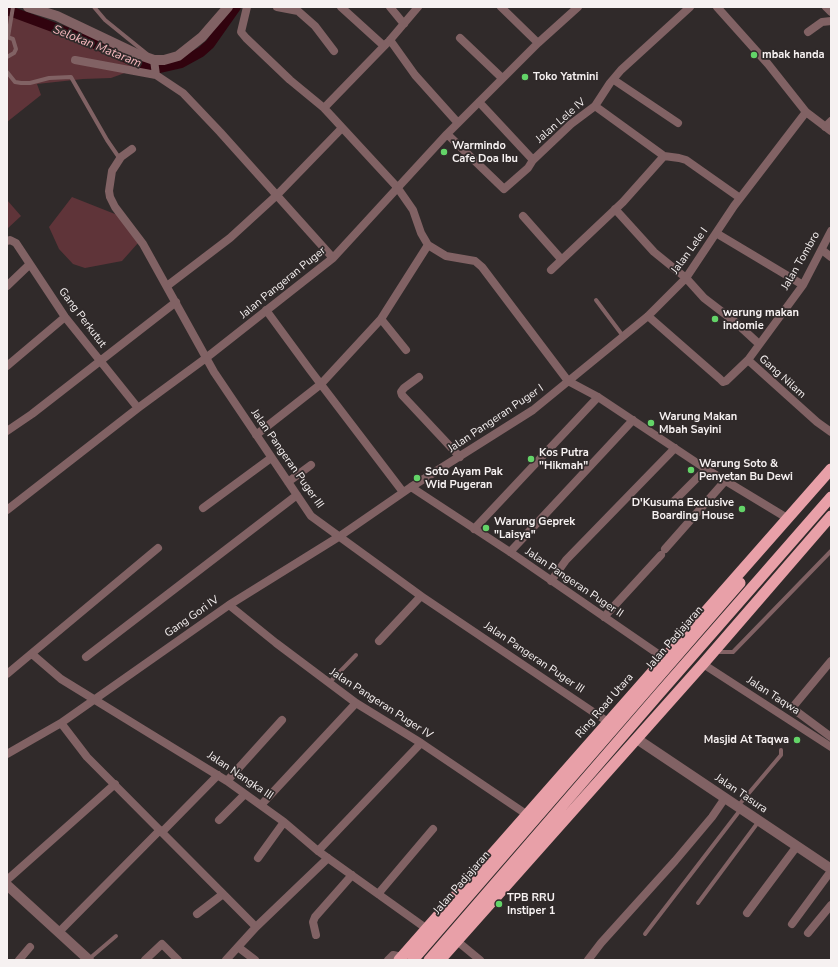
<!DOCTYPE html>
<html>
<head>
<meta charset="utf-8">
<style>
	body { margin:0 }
	#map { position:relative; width:838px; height:967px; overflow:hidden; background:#302a2a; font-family:"Nunito Sans",sans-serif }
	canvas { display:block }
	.frame { position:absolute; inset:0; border:8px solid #f6f1f1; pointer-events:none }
</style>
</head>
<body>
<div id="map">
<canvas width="838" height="967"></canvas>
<div class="frame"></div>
</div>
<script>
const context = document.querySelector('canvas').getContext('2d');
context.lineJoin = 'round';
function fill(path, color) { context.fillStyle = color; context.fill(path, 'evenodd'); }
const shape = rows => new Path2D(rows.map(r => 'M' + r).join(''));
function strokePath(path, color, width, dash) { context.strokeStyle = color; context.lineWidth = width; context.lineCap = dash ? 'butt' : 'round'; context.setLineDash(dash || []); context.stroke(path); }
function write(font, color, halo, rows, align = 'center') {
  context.font = font + ' "Nunito Sans",sans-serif'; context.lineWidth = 3.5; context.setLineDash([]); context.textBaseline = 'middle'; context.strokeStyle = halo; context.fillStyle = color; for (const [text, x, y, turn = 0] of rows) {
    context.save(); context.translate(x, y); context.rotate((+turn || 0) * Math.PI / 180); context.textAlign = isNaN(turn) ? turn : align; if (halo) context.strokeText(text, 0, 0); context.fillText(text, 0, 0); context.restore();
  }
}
const green = shape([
	[7,11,141,67,111,78,83,79,37,84,41,95,7,122],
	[72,197,120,216,138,243,122,261,85,268,73,264,59,249,49,227],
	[7,200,21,216,7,229]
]);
const canal = shape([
	[7,10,77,36,148,68,159,68,181,63,201,52,210,44,236,7]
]);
const service = shape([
	[94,7,105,20,147,54],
	[7,37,13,39,16,49,14,53,7,57],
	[8,37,13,7],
	[7,72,15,82,21,83,30,83,49,78,71,77,107,140,120,159],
	[596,300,623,336],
	[716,652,733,652,831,551],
	[329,683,356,655],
	[738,806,781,755,781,750],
	[698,903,759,821],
	[645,934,741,809],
	[89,959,116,936]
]);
const minor = shape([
	[247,7,241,32,246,38,290,80,324,108,397,187,413,210,421,233,428,245,446,256,475,261,482,267,568,381,598,397,706,469,787,518],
	[277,7,298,11,315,26,334,51],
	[341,7,384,46],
	[390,7,404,24],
	[501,7,538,43],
	[717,7,768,64,806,112,831,131],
	[826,7,831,12],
	[808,32,822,22,831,21],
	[460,38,502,78],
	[390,40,415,75,458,123],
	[75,60,156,75],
	[154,60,156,75,183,93,220,132,333,258],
	[614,80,678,123],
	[479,102,533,160,571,124,595,106,610,83,621,70,690,7],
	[595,106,664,156,679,158,686,160,740,198],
	[324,108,390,40,418,7],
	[825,127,831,121],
	[447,134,504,189,528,168,533,160],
	[132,149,121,157,112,171,109,191,110,197,115,207,143,244,214,372,311,516,421,596,608,722],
	[615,209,654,252,686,278,704,298,734,321,759,344],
	[523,216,561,259],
	[716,233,803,285],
	[7,241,10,240,16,243,65,317,138,408],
	[822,250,831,257],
	[551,270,623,202,664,156],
	[7,286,30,264],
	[167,286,230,238,277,195,342,128],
	[266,310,310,370,403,492],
	[648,316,720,379,723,382,726,381,748,360,803,285,831,231],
	[381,319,406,350],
	[748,360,817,422,831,432],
	[7,366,65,317],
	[419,377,404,388,401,392,402,395,460,457],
	[7,431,32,414,176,302],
	[256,435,321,384,381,319,428,245],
	[288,482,311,465],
	[411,487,510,552,664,658],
	[673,502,706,469],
	[203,508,271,458],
	[7,510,138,408,206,358,333,258,447,134,538,43,578,7],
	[474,529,598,397],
	[665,549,725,481],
	[510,552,633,420],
	[551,581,566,560,675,448],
	[229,605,276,643,356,703,421,743,526,814],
	[604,617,661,555],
	[379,641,421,596],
	[32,654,61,679,227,781,284,822,318,851,427,929],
	[86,657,297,495],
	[831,661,792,708,831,737],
	[703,664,831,747],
	[7,674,158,548],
	[61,723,87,757,256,927],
	[7,754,61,723,229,605,340,536,411,487,533,410,648,316,686,278,734,206,806,112],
	[227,781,282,720],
	[261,805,356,703],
	[219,820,245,794],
	[162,832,218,775],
	[318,851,421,743],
	[258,858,284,822],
	[7,880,115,784],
	[378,894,433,829],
	[747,913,797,846],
	[197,914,223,894],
	[792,924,831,871],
	[59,932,160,830],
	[808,933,831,905],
	[316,935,313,922,315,917,352,875],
	[457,941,480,960],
	[238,947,255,960],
	[19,960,30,947],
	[145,960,162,944,178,960],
	[226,960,256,927,328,858],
	[388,960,393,955,402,957],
	[588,960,601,943,675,861,712,817,725,798]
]);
const tertiary = shape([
	[28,7,57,16,137,54,154,60,164,60,178,56,202,37,228,7],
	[637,739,831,869],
	[7,885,89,960]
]);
const trunk = shape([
	[399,960,831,469],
	[413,960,740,583],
	[429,960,658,695,831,497],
	[440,960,703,664,831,516]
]);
const markers = [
	[754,55,4,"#63d468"],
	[525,77,4,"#63d468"],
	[444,152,4,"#63d468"],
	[715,319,4,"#63d468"],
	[651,423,4,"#63d468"],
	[531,459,4,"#63d468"],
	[691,470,4,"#63d468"],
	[417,478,4,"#63d468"],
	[742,509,4,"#63d468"],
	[486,528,4,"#63d468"],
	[797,740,4,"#63d468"],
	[499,904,4,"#63d468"]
];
const poiNames = [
	["mbak handa",762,55],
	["Toko Yatmini",533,77],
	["Warmindo",452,146],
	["Cafe Doa Ibu",452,159],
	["warung makan",723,313],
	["indomie",723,326],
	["Warung Makan",659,417],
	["Mbah Sayini",659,430],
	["Kos Putra",539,453],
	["\"Hikmah\"",539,466],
	["Warung Soto &",699,464],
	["Penyetan Bu Dewi",699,477],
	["Soto Ayam Pak",425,472],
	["Wid Pugeran",425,485],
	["D'Kusuma Exclusive",734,503,"right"],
	["Boarding House",734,516,"right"],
	["Warung Geprek",494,522],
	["\"Laisya\"",494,535],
	["Masjid At Taqwa",789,740,"right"],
	["TPB RRU",507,898],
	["Instiper 1",507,911]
];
const streetNames = [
	["Jalan Lele IV",561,121,-41],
	["Jalan Lele I",690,251,-54],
	["Jalan Tombro",801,261,-60],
	["Jalan Pangeran Puger",283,283,-39],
	["Gang Perkutut",82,318,53],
	["Gang Nilam",782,377,42],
	["Jalan Pangeran Puger I",496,419,-34],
	["Jalan Pangeran Puger III",287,459,55],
	["Jalan Pangeran Puger II",574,583,34],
	["Gang Gori IV",192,617,-35],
	["Jalan Padjajaran",675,638,-49],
	["Jalan Pangeran Puger III",534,658,34],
	["Jalan Taqwa",773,696,33],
	["Jalan Pangeran Puger IV",381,704,33],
	["Ring Road Utara",605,706,-49],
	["Jalan Nangka III",240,776,34],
	["Jalan Tasura",741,794,34],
	["Jalan Padjajaran",462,883,-49]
];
const waterNames = [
	["Selokan Mataram",97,47,22]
];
fill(green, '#5f3439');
strokePath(canal, '#31030e', 10);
strokePath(service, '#816264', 4);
strokePath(minor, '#816264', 8);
strokePath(tertiary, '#816264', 10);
strokePath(trunk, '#e8a0a8', 11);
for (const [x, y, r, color] of markers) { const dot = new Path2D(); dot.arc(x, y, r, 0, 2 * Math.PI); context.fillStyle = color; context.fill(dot); strokePath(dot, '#302a2a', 1.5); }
write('bold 11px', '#f6f1f1', '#302a2a', poiNames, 'left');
write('11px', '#f6f1f1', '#302a2a', streetNames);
write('italic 12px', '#f8b9bf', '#302a2a', waterNames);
</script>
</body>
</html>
